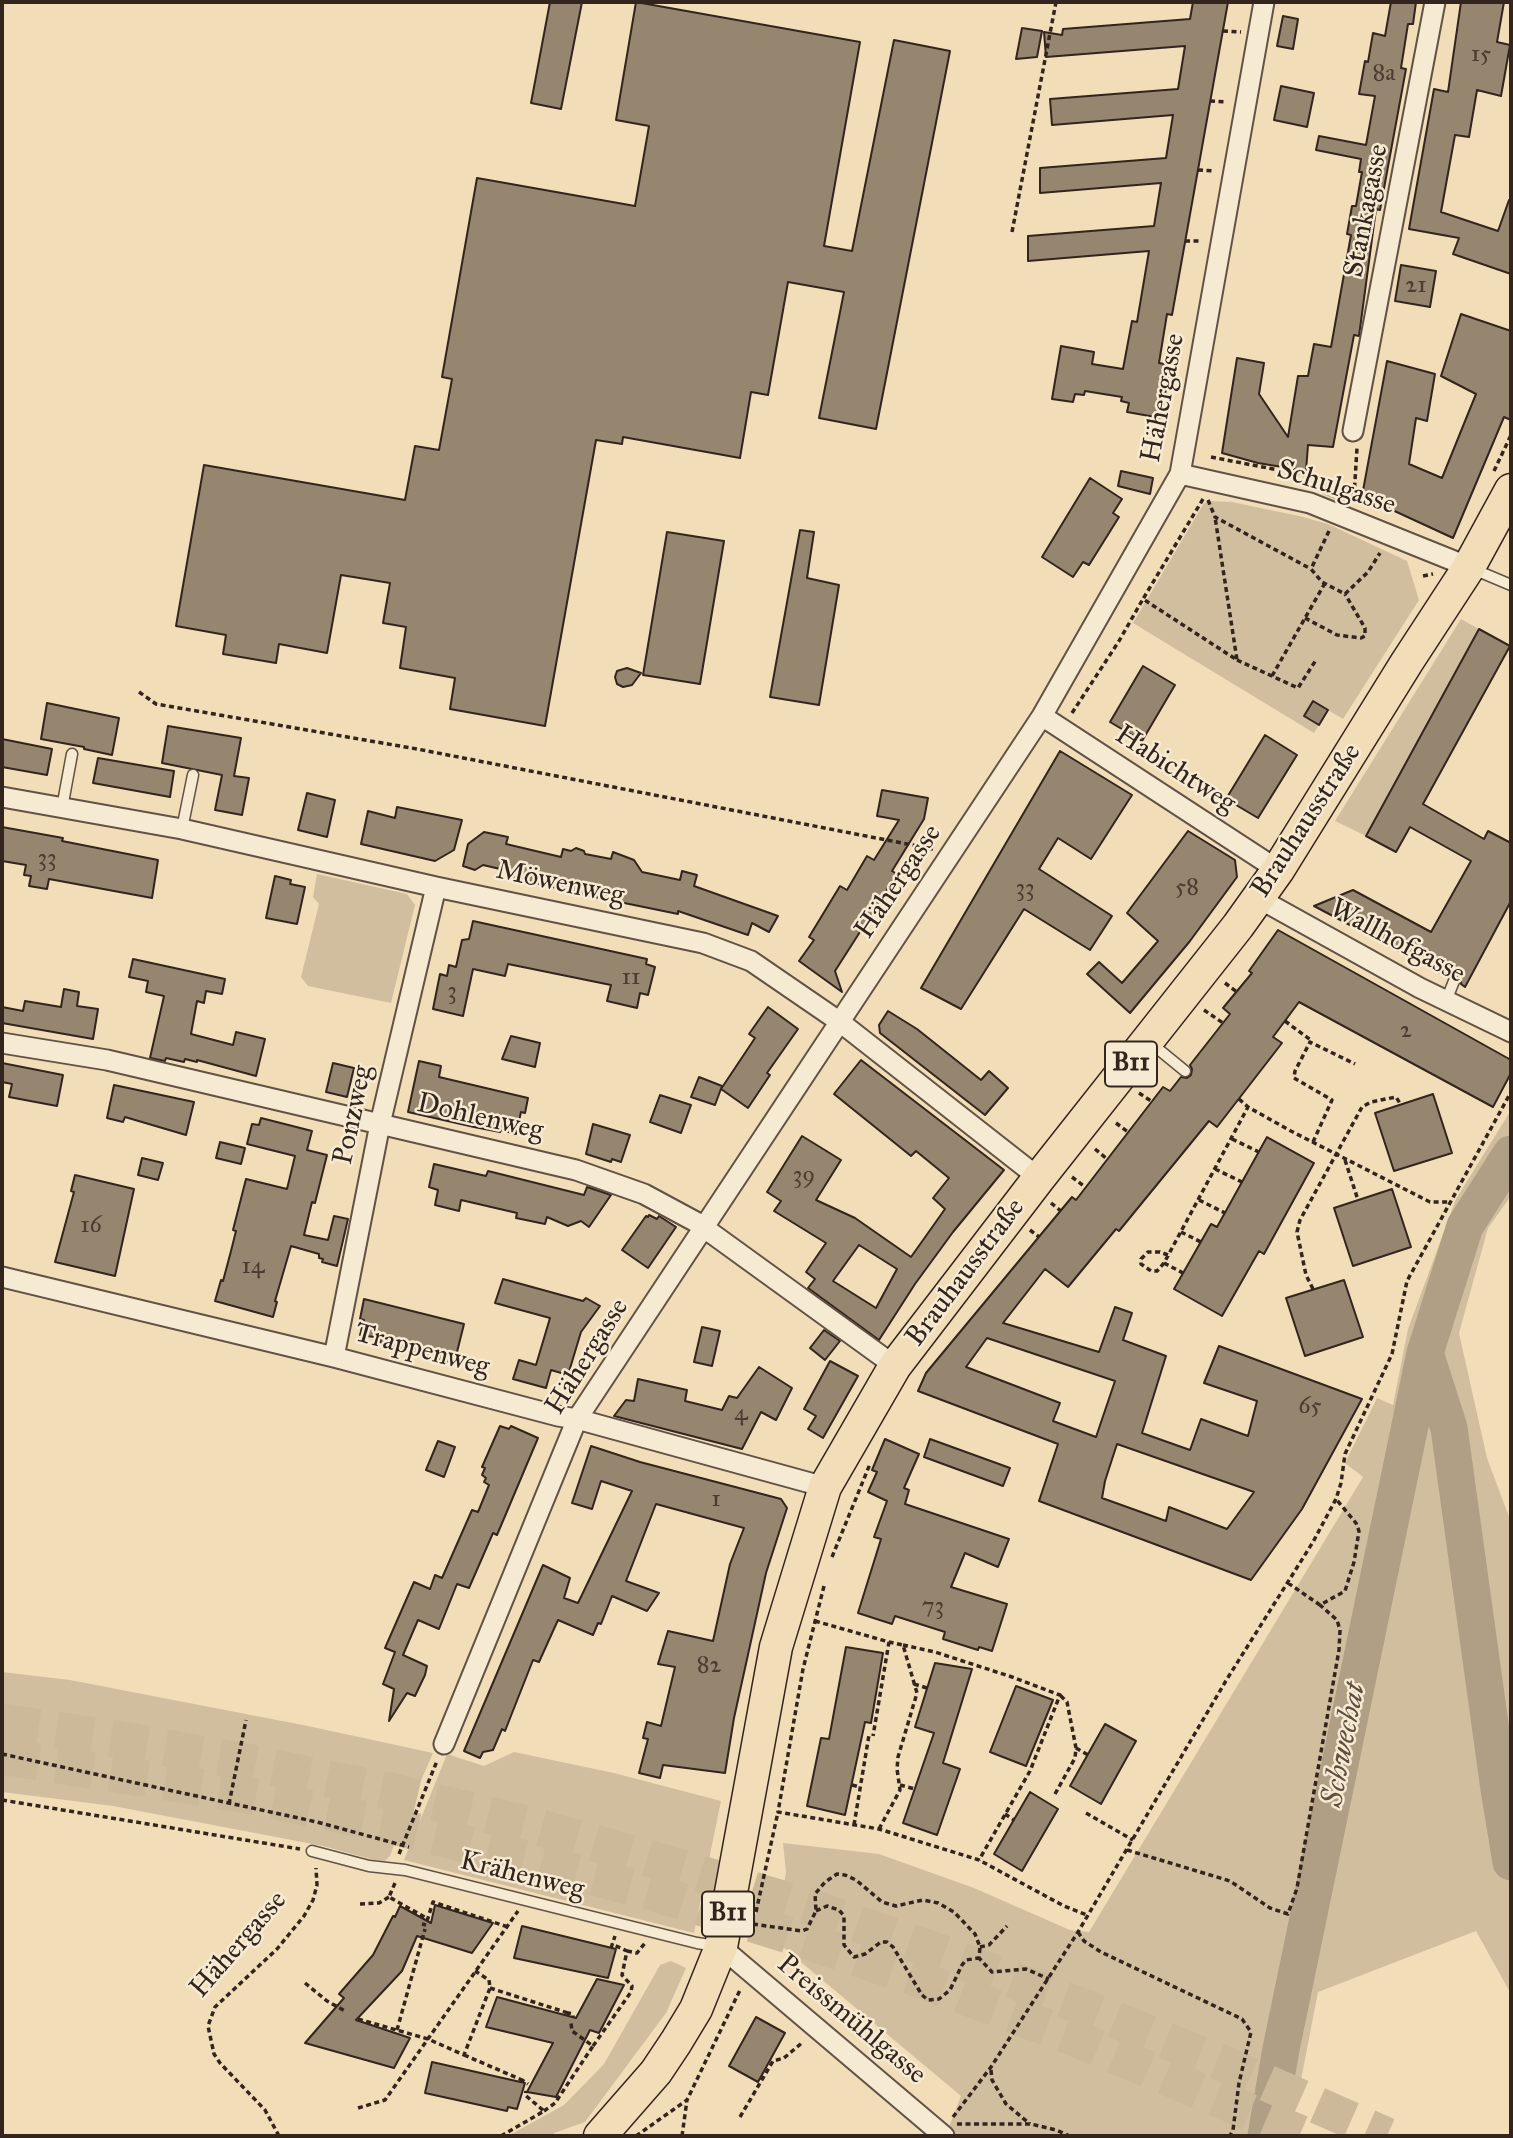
<!DOCTYPE html>
<html>
<head>
<meta charset="utf-8">
<style>
	body { margin:0 }
	#map { position:relative; width:1513px; height:2138px; overflow:hidden; background:#f1deb9; font-family:"IM FELL Great Primer",serif }
	canvas { display:block }
	.frame { position:absolute; inset:0; border:4px solid #33241e; pointer-events:none }
</style>
</head>
<body>
<div id="map">
<canvas width="1513" height="2138"></canvas>
<div class="frame"></div>
</div>
<script>
const context = document.querySelector('canvas').getContext('2d');
context.lineJoin = 'round';
function fill(path, color) { context.fillStyle = color; context.fill(path, 'evenodd'); }
const shape = rows => new Path2D(rows.map(r => 'M' + r).join(''));
function strokePath(path, color, width, dash) { context.strokeStyle = color; context.lineWidth = width; context.lineCap = dash ? 'butt' : 'round'; context.setLineDash(dash || []); context.stroke(path); }
function write(font, color, halo, rows, align = 'center') {
  context.font = font + ' "IM FELL Great Primer",serif'; context.lineWidth = 5; context.setLineDash([]); context.textBaseline = 'middle'; context.strokeStyle = halo; context.fillStyle = color; for (const [text, x, y, turn = 0] of rows) {
    context.save(); context.translate(x, y); context.rotate((+turn || 0) * Math.PI / 180); context.textAlign = isNaN(turn) ? turn : align; if (halo) context.strokeText(text, 0, 0); context.fillText(text, 0, 0); context.restore();
  }
}
const green = shape([
	[1323,481,1347,489,1350,494,1349,506,1322,494],
	[1209,501,1232,502,1299,516,1328,524,1407,561,1419,600,1343,719,1313,701,1304,716,1319,725,1314,733,1133,623,1204,503],
	[1461,619,1479,629,1366,836,1335,821],
	[317,874,407,894,415,905,391,1003,308,986,301,977,319,904,313,897],
	[1511,1110,1511,1196,1488,1228,1459,1333,1487,1458,1511,1522,1511,1994,1476,1931,1318,1992,1295,2111,1295,2136,953,2136,947,2132,961,2096,765,1932,765,1919,780,1897,784,1884,786,1872,783,1843,879,1854,974,1888,1070,1930,1089,1932,1363,1477,1345,1463,1377,1398,1393,1405,1408,1329,1456,1199],
	[2,1672,70,1680,308,1726,433,1753,399,1831,390,1856,385,1861,374,1860,323,1846,113,1806,2,1792],
	[514,1752,614,1773,721,1801,694,1933,404,1860,447,1754,484,1766],
	[671,1961,686,1968,666,2013,585,2122,554,2133,553,2136,508,2136,564,2105,604,2064,660,1965]
]);
const river = shape([
	[1425,1353,1449,1428,1499,1789,1511,1862],
	[1266,2136,1281,2049,1425,1353,1465,1226,1511,1154]
]);
const building = shape([
	[550,2,582,2,561,109,531,103,550,2],
	[636,2,860,42,824,246,852,251,894,40,950,51,876,429,819,418,844,292,788,282,768,395,751,392,740,458,623,437,622,444,596,440,545,726,450,709,455,678,400,668,406,627,383,623,390,583,341,575,327,653,279,644,276,663,223,654,226,635,176,626,204,465,405,500,415,446,439,450,452,379,442,377,477,178,635,206,649,126,616,120,636,2],
	[1193,2,1228,2,1172,315,1167,314,1159,363,1170,365,1161,418,1127,412,1129,403,1121,401,1122,397,1085,391,1084,395,1075,394,1073,402,1052,399,1061,346,1094,352,1092,364,1123,369,1132,321,1137,322,1149,251,1028,261,1028,236,1154,226,1161,183,1040,193,1040,168,1166,158,1173,115,1052,125,1050,99,1178,89,1185,46,1046,57,1044,32,1062,35,1063,29,1190,19,1193,2],
	[1391,2,1416,2,1413,24,1408,24,1401,68,1406,69,1380,210,1376,209,1359,336,1354,335,1333,447,1308,445,1306,471,1258,463,1222,453,1237,358,1264,363,1259,394,1288,437,1298,376,1308,376,1314,344,1331,347,1351,235,1347,234,1352,206,1356,206,1362,172,1359,172,1361,159,1316,150,1319,136,1366,145,1375,96,1359,94,1365,61,1368,62,1373,33,1385,36,1391,2],
	[1461,2,1504,2,1497,42,1510,45,1501,96,1477,90,1469,137,1455,135,1441,212,1498,231,1509,200,1511,200,1511,274,1453,254,1459,238,1409,229,1434,89,1448,92,1461,2],
	[1283,16,1298,19,1293,49,1277,46,1283,16],
	[1022,28,1042,31,1037,57,1016,59,1022,28],
	[1281,86,1314,93,1307,127,1274,120,1281,86],
	[1401,265,1436,271,1430,307,1395,301,1401,265],
	[1461,314,1511,331,1511,420,1504,417,1453,538,1362,496,1387,361,1435,374,1427,421,1416,418,1409,464,1442,478,1476,394,1441,376,1461,314],
	[1121,471,1153,478,1150,494,1118,486,1121,471],
	[1090,478,1122,499,1113,513,1119,517,1089,565,1083,562,1073,577,1042,557,1090,478],
	[800,530,814,532,807,578,839,585,819,705,770,697,800,530],
	[667,532,724,541,700,684,643,675,667,532],
	[1479,629,1510,646,1423,804,1484,839,1488,831,1511,843,1511,901,1465,987,1461,984,1461,979,1457,974,1452,974,1448,977,1314,906,1353,890,1431,932,1471,861,1410,827,1396,852,1366,836,1479,629],
	[1143,666,1175,685,1142,741,1110,722,1143,666],
	[627,668,641,673,632,685,623,687,617,684,615,677,617,671,627,668],
	[1313,701,1328,710,1319,725,1304,716,1313,701],
	[47,703,119,718,112,755,84,749,84,747,41,739,47,703],
	[168,726,241,738,234,776,249,778,242,815,215,810,222,775,162,763,168,726],
	[1265,735,1297,755,1258,818,1226,799,1265,735],
	[2,739,52,749,47,775,2,767,2,739],
	[1060,751,1132,795,1091,859,1058,838,1039,869,1112,916,1090,950,1024,909,961,1009,921,988,1060,751],
	[98,758,174,771,170,797,93,783,98,758],
	[882,790,928,798,924,819,892,871,897,874,835,971,842,992,799,961,814,940,809,937,840,886,847,890,867,856,874,860,899,820,877,816,882,790],
	[307,793,335,800,327,837,298,830,307,793],
	[397,807,462,820,454,850,435,861,361,844,368,811,395,818,397,807],
	[2,827,63,838,62,841,158,860,152,898,49,879,47,889,29,886,31,876,24,875,26,865,2,861,2,827],
	[1188,831,1235,860,1237,877,1190,941,1130,1013,1087,974,1099,962,1122,983,1158,941,1127,913,1188,831],
	[484,832,508,837,506,844,561,857,563,849,571,851,576,848,584,851,585,854,611,859,613,852,634,860,642,872,680,880,682,871,697,875,694,886,778,916,769,932,752,923,748,935,678,911,678,914,590,896,511,877,513,872,483,865,475,870,463,866,468,844,484,832],
	[275,876,291,880,290,884,305,887,297,924,266,918,275,876],
	[473,921,647,959,646,964,655,967,648,995,640,993,637,1008,607,1001,611,985,508,964,505,976,473,969,463,1016,433,1009,440,974,447,976,449,965,456,967,462,940,469,939,473,921],
	[1278,930,1511,1060,1511,1073,1493,1107,1299,1002,1273,1037,1282,1043,1217,1127,1209,1121,1119,1231,1116,1229,1068,1287,1045,1269,1003,1323,1099,1352,1115,1307,1132,1313,1123,1340,1166,1356,1142,1433,1190,1450,1201,1419,1248,1436,1257,1401,1204,1383,1219,1346,1362,1399,1302,1509,1251,1580,1039,1501,1058,1444,918,1391,926,1373,1072,1197,1076,1200,1163,1087,1170,1091,1181,1077,1187,1078,1191,1075,1192,1069,1190,1065,1230,1014,1223,1008,1252,973,1249,971,1278,930],
	[987,1338,1115,1381,1096,1437,1053,1421,1060,1403,966,1367,987,1338],
	[1117,1444,1254,1492,1227,1529,1169,1507,1166,1521,1102,1498,1105,1481,1117,1444],
	[133,959,225,979,222,994,206,991,204,1003,197,1001,191,1034,233,1045,236,1032,265,1039,256,1076,197,1060,197,1062,185,1059,184,1062,166,1058,165,1061,150,1058,164,996,146,992,148,981,129,977,133,959],
	[64,989,79,992,77,1006,98,1009,93,1039,2,1023,2,1007,23,1011,25,1001,61,1007,64,989],
	[768,1007,798,1029,767,1073,770,1075,748,1108,721,1089,755,1038,749,1034,768,1007],
	[888,1011,917,1029,981,1080,989,1071,1008,1088,985,1115,880,1033,879,1025,888,1011],
	[511,1036,540,1043,535,1067,502,1059,511,1036],
	[861,1060,1004,1170,953,1232,915,1284,879,1340,808,1288,815,1279,806,1272,826,1243,774,1211,781,1201,767,1192,802,1136,841,1160,816,1200,855,1218,911,1257,945,1209,933,1198,949,1178,916,1151,911,1156,834,1094,861,1060],
	[859,1245,897,1269,876,1308,833,1281,859,1245],
	[419,1061,441,1066,439,1077,528,1098,525,1113,521,1112,516,1134,501,1130,500,1132,474,1127,408,1112,419,1061],
	[2,1063,63,1075,57,1106,9,1097,12,1084,2,1082,2,1063],
	[333,1063,354,1068,347,1097,326,1092,333,1063],
	[699,1077,722,1086,715,1105,691,1097,699,1077],
	[114,1085,194,1102,186,1135,125,1117,123,1122,107,1118,114,1085],
	[1433,1094,1452,1153,1394,1171,1375,1113,1433,1094],
	[660,1095,691,1105,681,1133,650,1122,660,1095],
	[261,1118,312,1131,307,1150,327,1155,315,1203,312,1202,304,1235,328,1240,334,1216,348,1219,337,1266,322,1262,323,1259,319,1258,319,1254,291,1246,275,1301,277,1302,273,1317,215,1301,221,1280,223,1281,231,1251,236,1231,233,1230,246,1179,287,1189,295,1156,247,1144,252,1124,259,1125,261,1118],
	[593,1124,630,1135,621,1162,612,1159,611,1162,586,1154,593,1124],
	[1267,1137,1314,1163,1264,1254,1259,1251,1222,1316,1174,1289,1211,1224,1217,1227,1267,1137],
	[220,1142,245,1148,241,1164,216,1158,220,1142],
	[142,1158,163,1163,158,1180,138,1175,142,1158],
	[434,1164,486,1176,488,1171,584,1195,587,1187,611,1195,589,1227,581,1221,568,1226,547,1217,545,1224,516,1218,517,1213,461,1200,459,1211,435,1205,438,1190,429,1187,434,1164],
	[75,1175,134,1189,115,1276,55,1262,74,1192,71,1191,75,1175],
	[1392,1189,1411,1247,1353,1266,1334,1208,1392,1189],
	[649,1215,657,1219,659,1216,676,1227,648,1268,622,1250,646,1216,648,1217,649,1215],
	[503,1279,583,1301,586,1298,600,1306,581,1332,568,1375,551,1370,546,1388,513,1379,519,1360,536,1365,550,1318,495,1303,503,1279],
	[1344,1280,1363,1337,1305,1356,1286,1298,1344,1280],
	[364,1299,464,1324,454,1364,380,1342,381,1338,360,1335,364,1320,360,1319,364,1299],
	[702,1327,720,1331,712,1366,694,1362,702,1327],
	[824,1330,840,1341,825,1360,810,1348,824,1330],
	[830,1361,858,1376,823,1438,808,1429,816,1416,804,1409,830,1361],
	[759,1367,792,1388,776,1420,761,1412,742,1449,614,1416,626,1400,634,1401,638,1379,687,1390,685,1401,722,1410,729,1396,737,1398,759,1367],
	[500,1426,509,1429,511,1426,538,1438,497,1535,493,1533,469,1588,457,1584,439,1629,418,1620,403,1655,427,1666,425,1675,415,1696,407,1693,389,1721,394,1689,383,1684,395,1652,385,1648,414,1582,430,1589,435,1575,442,1578,472,1510,478,1512,489,1485,484,1482,486,1478,482,1475,485,1468,482,1467,500,1426],
	[885,1439,919,1454,904,1488,909,1490,905,1504,1009,1539,998,1567,965,1553,951,1587,1007,1604,992,1651,979,1647,978,1650,943,1639,945,1632,895,1616,892,1624,858,1613,881,1539,874,1537,887,1501,868,1492,877,1472,872,1470,885,1439],
	[930,1439,1010,1468,1003,1486,924,1457,930,1439],
	[438,1441,455,1447,444,1477,426,1470,438,1441],
	[591,1446,640,1462,781,1499,787,1508,766,1573,734,1718,725,1773,663,1765,660,1778,639,1773,648,1739,643,1738,647,1722,661,1726,675,1667,658,1664,668,1631,713,1641,730,1564,744,1528,656,1504,626,1581,659,1593,647,1611,612,1596,601,1624,598,1623,593,1635,558,1620,539,1662,533,1660,505,1731,502,1729,493,1750,483,1752,480,1758,464,1751,543,1565,570,1578,564,1598,578,1603,632,1491,601,1481,592,1509,572,1503,591,1446],
	[846,1647,883,1653,871,1723,865,1722,845,1815,807,1806,821,1738,829,1739,846,1647],
	[935,1663,972,1669,943,1763,960,1769,937,1835,903,1823,934,1733,915,1727,935,1663],
	[1016,1686,1053,1700,1026,1766,990,1752,1016,1686],
	[1105,1724,1136,1741,1101,1804,1070,1786,1105,1724],
	[1030,1792,1058,1809,1022,1871,994,1854,1030,1792],
	[435,1905,493,1923,472,1953,417,1936,402,1971,356,2020,410,2038,394,2068,305,2043,344,1998,339,1994,373,1955,393,1916,395,1917,400,1906,431,1923,435,1905],
	[522,1926,616,1949,608,1978,514,1958,522,1926],
	[597,1979,624,1985,599,2033,590,2030,556,2097,527,2092,553,2043,486,2027,497,1997,576,2018,597,1979],
	[756,2017,785,2033,758,2082,729,2066,756,2017],
	[432,2062,525,2083,517,2109,508,2107,507,2111,425,2093,432,2062]
]);
const motorwayTunnel = shape([
	[2,1722,116,1739,246,1762,393,1792,531,1825,668,1864,812,1908,936,1951,1086,2008,1224,2064,1387,2136],
	[2,1756,242,1794,385,1824,522,1858,658,1894,801,1939,924,1981,1072,2037,1306,2136]
]);
const path = shape([
	[1223,31,1241,32],
	[1210,101,1226,102],
	[1198,170,1214,171],
	[1012,232,1056,2],
	[1185,241,1202,241],
	[1211,457,1335,481,1350,489,1354,498],
	[1494,471,1511,435],
	[1354,496,1357,448],
	[1203,499,1143,599,1237,660,1215,517],
	[1208,500,1215,517,1311,569],
	[1329,531,1311,569,1322,582,1345,594,1368,572,1380,553],
	[1423,576,1433,574],
	[1305,618,1337,635,1361,638,1365,636,1365,628,1345,594],
	[1237,660,1298,688,1316,660],
	[1272,676,1325,583],
	[139,692,156,704,417,749,933,849],
	[1072,713,1119,641,1143,599],
	[1225,983,1237,992],
	[1204,1010,1223,1023],
	[1285,1021,1312,1041],
	[1139,1093,1151,1101],
	[1239,1099,1248,1107,1289,1130,1430,1202,1450,1202],
	[1116,1123,1128,1132],
	[1232,1139,1259,1152],
	[1313,1142,1332,1100,1294,1078,1295,1071,1310,1042,1355,1064],
	[1095,1149,1107,1159],
	[1345,1160,1358,1200],
	[1215,1169,1242,1182],
	[1072,1177,1085,1187],
	[1199,1200,1225,1213],
	[1051,1203,1061,1211],
	[1030,1230,1039,1237],
	[1181,1232,1201,1242],
	[1168,1255,1160,1252,1148,1252,1141,1259,1141,1264,1151,1271,1157,1271,1164,1263,1248,1107],
	[1164,1263,1183,1273],
	[1313,1289,1306,1275,1297,1232,1300,1220,1362,1107,1371,1102,1396,1097,1401,1105],
	[832,1557,870,1464],
	[1288,1583,1320,1605,1345,1591,1354,1562,1359,1531,1356,1523,1336,1499],
	[824,1586,803,1669,778,1812,879,1829,979,1860,1064,1906,1087,1915],
	[815,1621,889,1642,873,1736],
	[903,1645,935,1652,1012,1677,1060,1695,1030,1771,979,1860],
	[914,1684,927,1688],
	[1076,1748,1088,1755],
	[2,1754,317,1822,409,1847],
	[852,1785,860,1787],
	[900,1785,915,1789],
	[1055,1794,1075,1758,1076,1748,1067,1702,1060,1695],
	[2,1800,300,1849],
	[229,1804,246,1720],
	[1086,1813,1133,1840],
	[1005,1814,1014,1820],
	[854,1825,869,1735],
	[879,1829,900,1790,897,1769,898,1757,917,1693,903,1645,889,1642],
	[1127,1850,1230,1881,1270,1908,1288,1914,1297,1888,1339,1650,1340,1630,1337,1620,1320,1605],
	[399,1854,437,1761],
	[395,1883,389,1897,428,1919],
	[360,1904,379,1903,389,1897],
	[816,1911,827,1906,839,1910,844,1916,844,1945,854,1957,865,1954,881,1942,887,1942,893,1947,922,1995,928,2000,939,1999,950,1990,962,1965,966,1960,979,1958],
	[756,1912,778,1812],
	[427,1921,433,1902,508,1927],
	[422,1924,426,1925],
	[753,1924,802,1931,807,1929,816,1911,815,1894,825,1882,837,1874,845,1875,856,1880,882,1902,896,1906,923,1900,938,1903,954,1912,975,1934,980,1947,979,1958,992,1972,1026,1969,1049,1979],
	[1078,1932,1084,1941,1101,1952,1242,2019,1251,2032,1239,2083,1233,2130,1230,2136],
	[980,1947,989,1945,1007,1926],
	[611,1948,615,1936],
	[627,1951,637,1953,645,1943],
	[305,1983,327,2001,345,2011],
	[490,1988,568,2013],
	[568,2015,568,2013,573,2014,573,2017],
	[358,2019,428,2039,464,2055,490,1988,489,1980,475,1971],
	[397,2030,425,1929],
	[593,2046,631,1992,632,1986,622,1975,627,1951,612,1944],
	[464,2055,522,2080],
	[991,2070,992,2080,1006,2104,1030,2124],
	[521,2082,522,2080,528,2084],
	[358,2108,385,2100,518,1911],
	[544,2111,555,2103,593,2046,572,2031,571,2023],
	[740,2117,773,2061,784,2058,803,2042],
	[953,2117,991,2067,1078,1932,1227,1679,1313,1542,1336,1499,1341,1483,1345,1454,1392,1354,1407,1281,1511,1092],
	[957,2124,1031,2124,1056,2130,1070,2136],
	[279,2136,265,2110,220,2063,214,2054,208,2026,215,2007,277,1949,304,1916,313,1900,317,1885,316,1868],
	[501,2136,544,2111,525,2095,526,2091],
	[636,2136,687,2100,741,1988],
	[682,2136,687,2100]
]);
const service = shape([
	[1473,569,1511,585],
	[62,808,72,754],
	[182,829,193,775],
	[1446,1001,1454,981],
	[1152,1044,1185,1071],
	[312,1851,369,1866,405,1870,697,1943,716,1946]
]);
const minor = shape([
	[1353,431,1435,2],
	[1180,474,1310,503,1469,567],
	[1042,716,1278,870],
	[2,797,182,829,436,887,703,943,751,961,840,1022,1039,1178],
	[1258,898,1420,988,1511,1032],
	[2,1043,107,1060,576,1170,644,1194,696,1222,895,1366],
	[2,1277,334,1357,558,1416,577,1419,825,1487],
	[334,1357,380,1124,436,887],
	[444,1744,577,1419,1042,716,1180,474,1264,2],
	[721,1947,944,2136]
]);
const primary = shape([
	[600,2136,656,2072,676,2042,696,2009,721,1947,776,1647,825,1487,895,1366,1039,1178,1238,926,1278,870,1407,662,1469,567,1511,490]
]);
const numberNames = [
	["15",1481,55],
	["8a",1384,74],
	["21",1416,286],
	["33",47,859],
	["58",1187,888],
	["33",1025,889],
	["11",631,978],
	["3",452,992],
	["2",1406,1031],
	["39",804,1176],
	["16",91,1226],
	["14",253,1267],
	["65",1310,1407],
	["4",741,1414],
	["1",716,1500],
	["73",933,1607],
	["82",709,1666]
];
const shields = [
	[1131,1064,52],
	[728,1914,52]
];
const shieldNames = [
	["B11",1131,1064],
	["B11",728,1914]
];
const streetNames = [
	["Stankagasse",1367,211,-79],
	["Hähergasse",1164,398,-79],
	["Schulgasse",1336,488,18],
	["Habichtweg",1175,770,33],
	["Brauhausstraße",1307,821,-57],
	["Hähergasse",899,882,-56],
	["Möwenweg",560,884,12],
	["Wallhofgasse",1397,942,28],
	["Ponzweg",354,1115,-78],
	["Dohlenweg",480,1118,13],
	["Brauhausstraße",966,1273,-53],
	["Trappenweg",422,1351,15],
	["Hähergasse",588,1357,-58],
	["Krähenweg",522,1876,14],
	["Hähergasse",239,1945,-49],
	["Preissmühlgasse",851,2020,40]
];
const waterNames = [
	["Schwechat",1345,1745,-79]
];
fill(green, '#d1be9f');
strokePath(river, '#b09f84', 37);
fill(building, '#96856f');
strokePath(building, '#33241e', 2);
strokePath(motorwayTunnel, '#cbb99a', 37, [37, 18]);
strokePath(service, '#625245', 13);
strokePath(minor, '#625245', 23);
strokePath(primary, '#33241e', 35);
strokePath(path, '#33241e', 3.5, [5, 3.5]);
strokePath(service, '#f6ead2', 10);
strokePath(minor, '#f6ead2', 19);
strokePath(primary, '#f1deb9', 32);
write('24px', '#4c3c32', null, numberNames);
for (const [x, y, w] of shields) { const box = new Path2D(); box.roundRect(x - w / 2, y - 22.5, w, 45, 5); context.fillStyle = '#f6ead2'; context.fill(box); strokePath(box, '#33241e', 2); }
write('bold 26px', '#33241e', null, shieldNames);
write('28px', '#33241e', '#f6ead2', streetNames);
write('italic 30px', '#5f4f42', '#f6ead2', waterNames);
</script>
</body>
</html>
